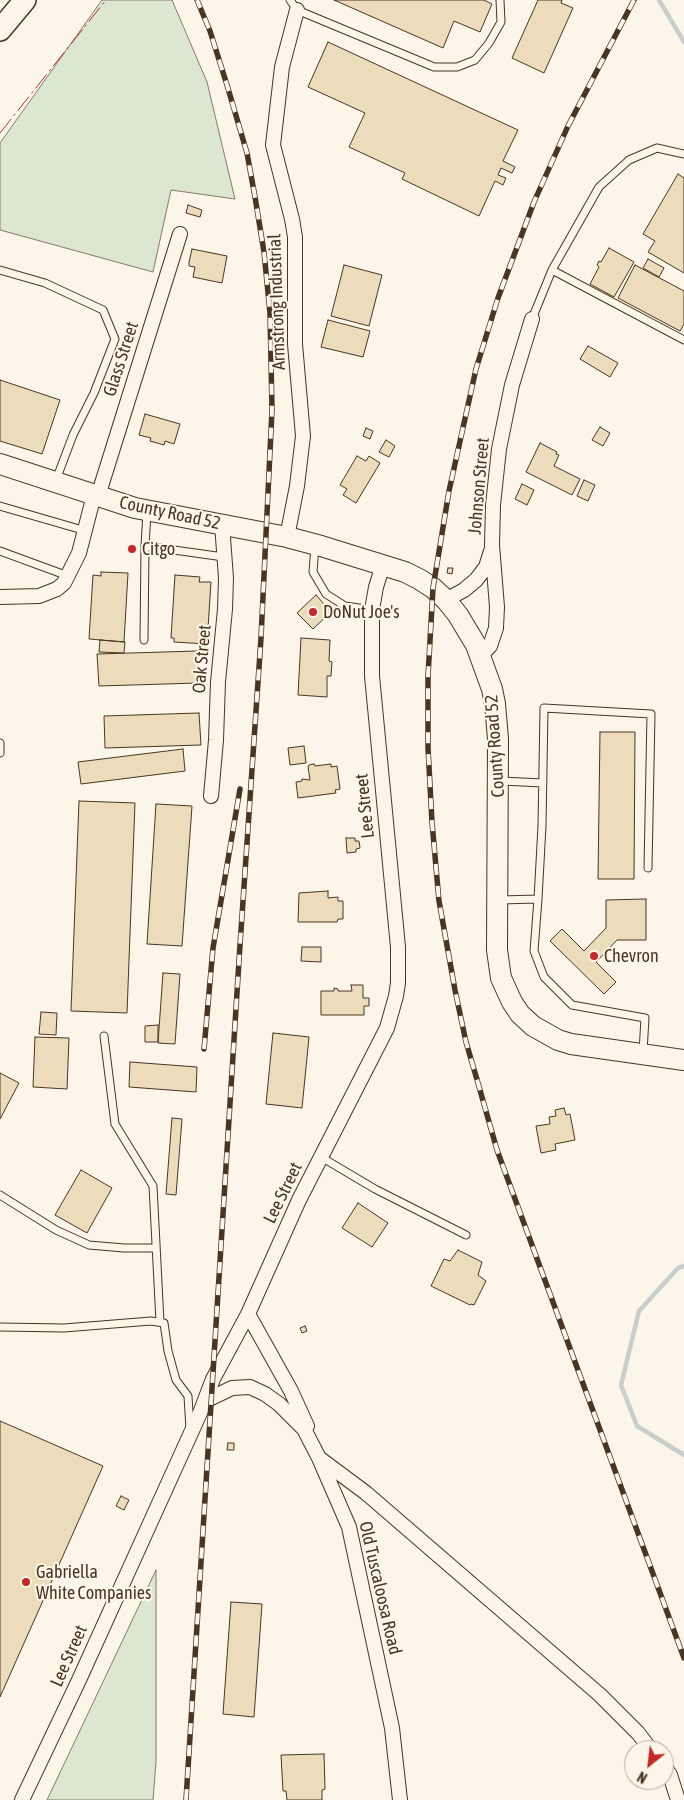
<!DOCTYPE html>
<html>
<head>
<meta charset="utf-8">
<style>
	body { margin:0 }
	#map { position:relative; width:684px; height:1800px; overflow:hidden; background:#fbf6e9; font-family:"Asap Condensed",sans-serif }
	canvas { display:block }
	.north { position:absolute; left:624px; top:1740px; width:50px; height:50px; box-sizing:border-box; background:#fbf6e9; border:1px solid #b4a999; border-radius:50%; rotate:209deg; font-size:14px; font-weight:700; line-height:20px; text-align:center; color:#4a3520 }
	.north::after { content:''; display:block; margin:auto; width:18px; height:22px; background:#c62828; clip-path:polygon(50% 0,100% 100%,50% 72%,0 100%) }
</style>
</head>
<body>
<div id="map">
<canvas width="684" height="1800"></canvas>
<div class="north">N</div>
</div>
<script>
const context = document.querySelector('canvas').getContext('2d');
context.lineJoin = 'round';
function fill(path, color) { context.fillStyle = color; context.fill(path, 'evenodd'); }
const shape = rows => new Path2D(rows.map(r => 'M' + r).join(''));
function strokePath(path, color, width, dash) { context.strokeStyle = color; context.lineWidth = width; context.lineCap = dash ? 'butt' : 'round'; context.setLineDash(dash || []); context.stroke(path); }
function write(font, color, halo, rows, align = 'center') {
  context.font = font + ' "Asap Condensed",sans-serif'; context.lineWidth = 4; context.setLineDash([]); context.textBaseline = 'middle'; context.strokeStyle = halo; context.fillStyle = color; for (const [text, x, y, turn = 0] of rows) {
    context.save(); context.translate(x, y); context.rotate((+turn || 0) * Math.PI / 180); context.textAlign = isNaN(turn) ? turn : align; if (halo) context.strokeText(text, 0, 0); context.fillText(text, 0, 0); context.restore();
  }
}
const green = shape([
	[102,0,172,0,207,82,235,199,171,190,153,272,0,230,0,143,102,0],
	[156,1570,156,1762,153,1800,47,1800,156,1570]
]);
const stream = shape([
	[659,0,684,42],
	[684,1266,678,1268,639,1311,621,1385,637,1426,684,1455]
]);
const building = shape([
	[334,0,484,0,492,4,480,32,454,21,443,48,334,0],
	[538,0,562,0,561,3,573,8,544,73,512,58,538,0],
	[328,42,518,130,503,161,515,167,512,173,501,168,498,175,506,178,503,185,495,181,479,216,402,179,405,173,349,147,365,113,308,87,328,42],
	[678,174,684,178,684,273,648,252,655,241,643,234,678,174],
	[188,205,202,210,200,217,186,213,188,205],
	[609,248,634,262,614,297,590,284,599,267,597,265,599,261,601,262,609,248],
	[192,249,227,256,222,283,193,277,195,267,189,266,189,262,192,249],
	[648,259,664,268,659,277,643,268,648,259],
	[344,265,382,275,369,326,331,316,344,265],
	[635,265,684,291,684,324,680,331,618,298,635,265],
	[328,320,370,331,363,357,321,347,328,320],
	[588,346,618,363,610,377,580,359,588,346],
	[0,380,60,400,42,454,0,441,0,380],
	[145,414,180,424,174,444,165,441,164,445,150,441,151,438,139,435,145,414],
	[600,427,610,433,603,446,592,440,600,427],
	[366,428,373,431,370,439,363,436,366,428],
	[386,440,395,446,389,457,379,452,386,440],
	[540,443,557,452,556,454,559,455,554,466,580,479,572,495,526,472,540,443],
	[357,456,366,461,369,456,380,463,356,503,343,495,347,489,340,485,357,456],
	[584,480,595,485,588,501,577,496,584,480],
	[522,484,534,490,527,505,515,499,522,484],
	[448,568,453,568,452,574,447,573,448,568],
	[101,572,128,573,124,642,89,639,93,575,101,576,101,572],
	[175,575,200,577,199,582,211,582,207,644,174,642,174,638,171,638,175,575],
	[316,595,331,612,313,629,297,613,316,595],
	[301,638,330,640,329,661,332,662,331,676,327,676,327,697,298,695,301,638],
	[100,640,125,642,124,653,99,652,100,640],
	[197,651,198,683,99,686,97,654,197,651],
	[199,713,201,745,105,748,104,716,199,713],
	[600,732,635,732,634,879,598,879,600,732],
	[304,746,306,763,290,765,288,748,304,746],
	[183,749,185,771,81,784,78,762,183,749],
	[314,764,315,766,331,764,331,767,337,766,340,789,335,790,336,793,298,798,296,782,302,781,302,779,310,780,308,767,309,765,314,764],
	[79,801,135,803,127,1013,71,1011,79,801],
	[156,804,192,806,182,946,147,944,156,804],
	[346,838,355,838,355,841,359,841,360,848,356,849,356,852,347,853,346,838],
	[328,891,328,898,338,897,338,901,343,901,343,919,338,919,337,922,298,922,299,893,328,891],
	[646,899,646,940,617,940,596,962,616,982,604,994,550,941,562,929,584,951,606,928,606,900,646,899],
	[302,947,321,947,321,962,301,961,302,947],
	[163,973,180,974,175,1044,158,1043,163,973],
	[351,985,363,985,363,998,369,998,369,1006,364,1006,364,1015,321,1015,321,991,334,991,334,988,338,989,338,991,352,991,351,985],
	[41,1012,57,1013,56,1035,39,1034,41,1012],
	[158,1025,158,1042,145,1042,145,1026,158,1025],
	[273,1033,309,1037,302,1108,266,1104,273,1033],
	[35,1037,69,1038,67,1089,33,1087,35,1037],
	[130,1062,197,1067,196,1092,129,1087,130,1062],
	[0,1073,19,1083,0,1119,0,1073],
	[564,1108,566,1115,570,1114,575,1140,555,1144,556,1150,541,1153,536,1126,550,1124,549,1117,556,1116,555,1110,564,1108],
	[172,1118,182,1119,176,1195,166,1194,172,1118],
	[81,1170,112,1188,87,1233,55,1215,81,1170],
	[358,1203,388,1223,372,1247,342,1228,358,1203],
	[458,1250,482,1262,478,1275,486,1281,474,1305,471,1304,470,1305,431,1286,444,1259,450,1261,458,1250],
	[305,1326,307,1331,302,1333,300,1328,305,1326],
	[0,1421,103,1466,0,1697,0,1421],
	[228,1443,234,1443,234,1450,227,1450,228,1443],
	[121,1496,129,1500,124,1510,116,1506,121,1496],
	[231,1602,262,1604,254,1717,223,1714,231,1602],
	[324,1754,325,1789,322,1790,322,1800,287,1800,286,1791,283,1791,281,1755,324,1754]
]);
const lane = shape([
	[290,0,297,10,434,67,457,67,475,60,489,43,501,22,500,0],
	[0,270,45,283,103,310,115,339,94,393,73,435,56,480],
	[552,270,684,340],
	[532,319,552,270,599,187,629,160,657,148,684,154],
	[0,506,86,531],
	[145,546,147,512],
	[315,546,313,572,326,594,345,606,372,610],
	[0,551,68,576],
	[144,640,145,546,224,557],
	[0,743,0,753],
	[501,781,543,783],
	[538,899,542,826,544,708,651,714,648,868],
	[499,900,538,899,534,951,544,977,572,1005,645,1018,643,1052],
	[104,1036,115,1124,153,1186,160,1322],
	[321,1157,375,1189,466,1235],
	[0,1195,56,1230,89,1245,124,1248,156,1248],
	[0,1327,64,1328,151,1321,164,1323,168,1351,176,1380,188,1396,190,1429]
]);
const street = shape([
	[98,496,180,234],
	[287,537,297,486,303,436,295,344,295,237,292,219,273,145,282,67,297,10],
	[0,597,39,596,57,589,64,583,79,553,94,495],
	[446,600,464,590,476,580,486,567,491,551],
	[481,655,490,646,496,628,497,607,492,545,493,505,499,449,512,385,532,319],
	[211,796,216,740,218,682,225,609,226,578,222,524],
	[248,1314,291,1391,307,1426],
	[205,1401,232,1388,250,1387,265,1394,279,1404,304,1429,319,1458,366,1493,600,1695,638,1733,651,1750],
	[319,1458,349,1527,392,1728,400,1800],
	[664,1766,670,1775,678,1800],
	[22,1800,79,1680,200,1413,213,1379,248,1314,299,1200,387,1028,396,996,398,983,398,947,372,676,372,610,376,587,383,565]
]);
const secondary = shape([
	[0,464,135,508,287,537,321,546,405,572,419,579,433,588,446,600,458,615,476,645,492,689,495,704,498,739,497,950,501,978,512,1002,520,1014,533,1026,558,1040,571,1044,684,1060]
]);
const primary = shape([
	[0,30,25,0]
]);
const rail = shape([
	[634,0,568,126,534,202,498,298,476,369,449,491,433,588,428,676,428,748,432,822,439,901,455,990,466,1042,478,1083,497,1150,684,1658],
	[204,1049,213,948,240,789],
	[186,1800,240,945,261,638,272,410,270,313,264,252,255,197,247,153,227,85,210,31,197,0]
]);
const power = shape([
	[0,133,106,0]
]);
const markers = [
	[132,549,5,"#c62828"],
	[313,612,5,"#c62828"],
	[594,956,5,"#c62828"],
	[26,1582,5,"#c62828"]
];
const streetNames = [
	["Armstrong Industrial",277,302,-92],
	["Glass Street",121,359,-72],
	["Johnson Street",479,486,-85],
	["County Road 52",170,513,12],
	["Oak Street",202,659,-85],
	["County Road 52",495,746,-94],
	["Lee Street",365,806,-96],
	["Lee Street",283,1193,-64],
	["Old Tuscaloosa Road",380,1588,77],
	["Lee Street",69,1656,-66]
];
const poiNames = [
	["Citgo",142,549],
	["DoNut Joe's",323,612],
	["Chevron",604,956],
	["Gabriella",36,1572],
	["White Companies",36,1593]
];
fill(green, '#dce7d0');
strokePath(green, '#887966', 1);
strokePath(stream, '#c9cecd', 4.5);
fill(building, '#ecdcbc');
strokePath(building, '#4a3520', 1);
strokePath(lane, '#4a3520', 9);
strokePath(street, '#4a3520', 16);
strokePath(secondary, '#4a3520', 22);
strokePath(primary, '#4a3520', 24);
strokePath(lane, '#fbf6e9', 7);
strokePath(street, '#fbf6e9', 14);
strokePath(secondary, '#fbf6e9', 20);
strokePath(primary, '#fbf6e9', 21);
strokePath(rail, '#4a3520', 5.5);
strokePath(rail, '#fbf6e9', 4, [11]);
strokePath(power, '#c62828', 1, [18, 4, 2.5, 4]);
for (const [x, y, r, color] of markers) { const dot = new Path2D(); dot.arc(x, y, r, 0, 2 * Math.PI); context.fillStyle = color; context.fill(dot); strokePath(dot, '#fbf6e9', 2); }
write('18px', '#4a3520', '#fbf6e9', streetNames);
write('18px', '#4a3520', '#fbf6e9', poiNames, 'left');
</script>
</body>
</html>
